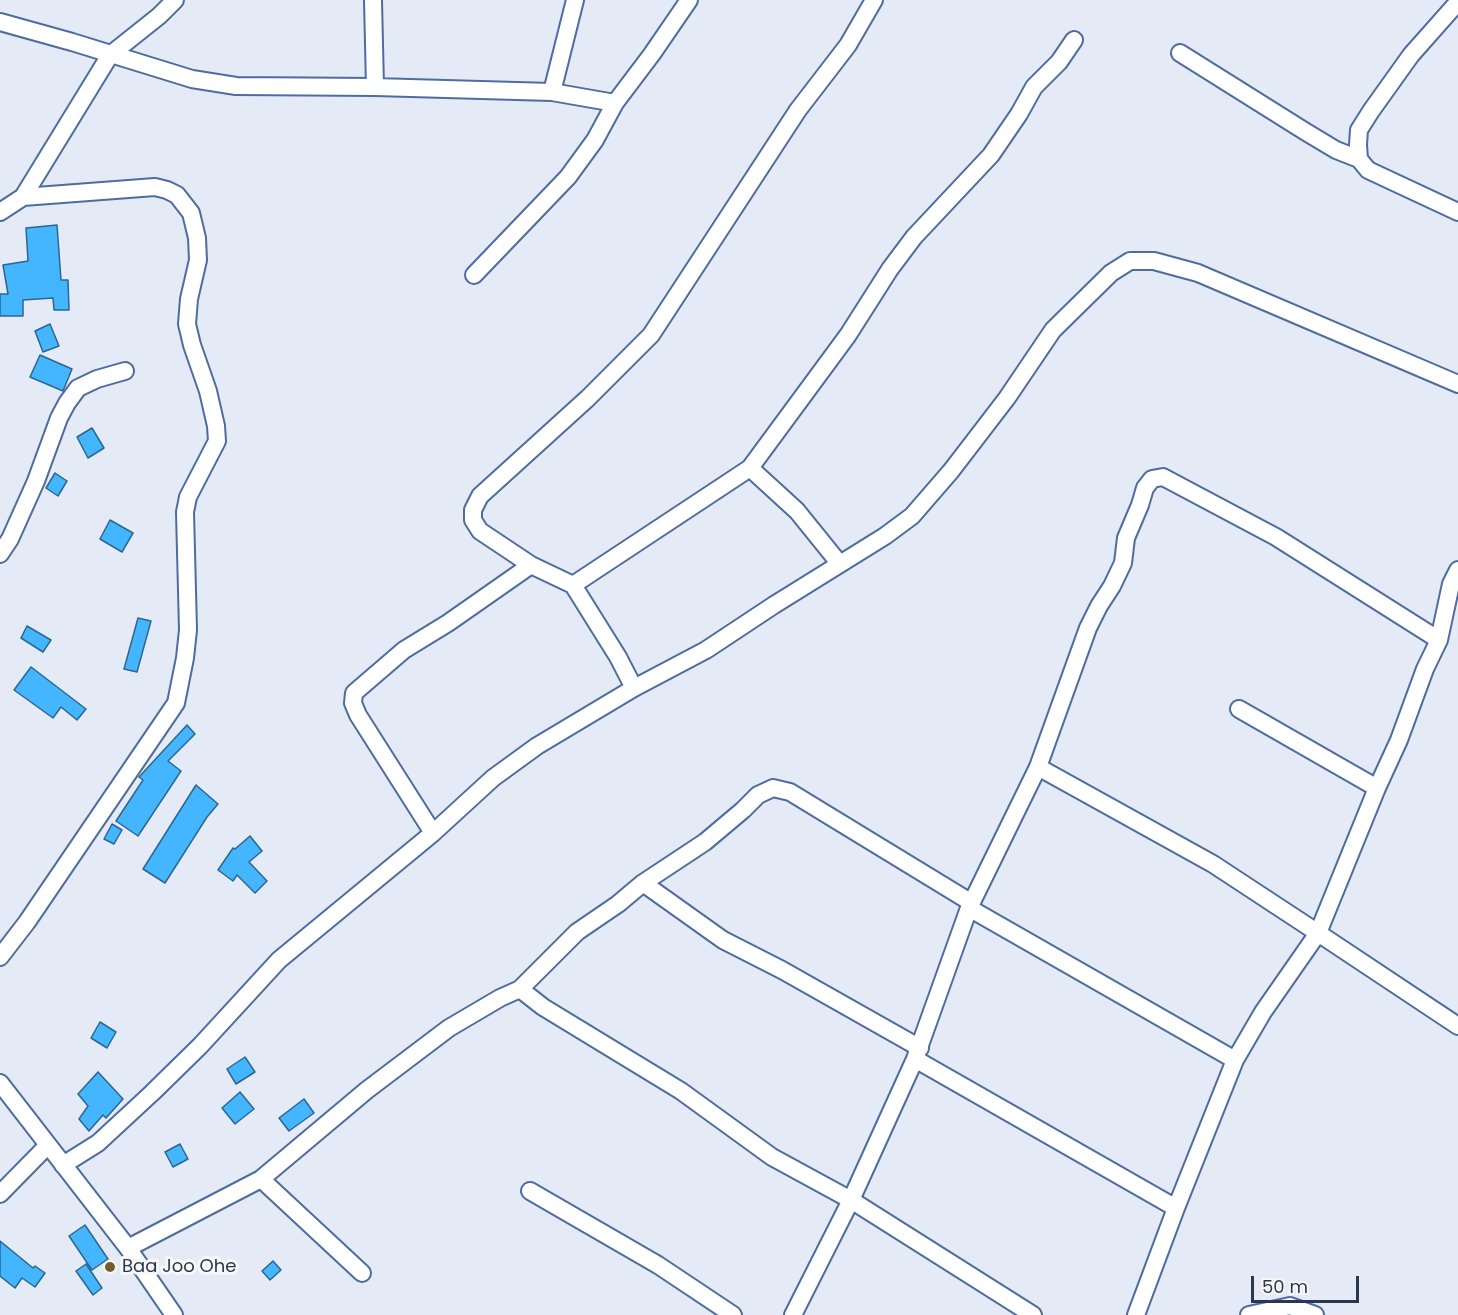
<!DOCTYPE html>
<html>
<head>
<meta charset="utf-8">
<style>
	body { margin:0 }
	#map { position:relative; width:1458px; height:1315px; overflow:hidden; background:#e4ebf6; font-family:Poppins,sans-serif }
	canvas { display:block }
	.scale { position:absolute; left:1251px; top:1276px; width:108px; height:27px; box-sizing:border-box; border:3px solid #2b374e; border-top:0; padding-left:8px; font-size:18px; line-height:21px; white-space:nowrap; color:#2b374e; -webkit-text-stroke:4px #f7f7f7; paint-order:stroke }
</style>
</head>
<body>
<div id="map">
<canvas width="1458" height="1315"></canvas>
<div class="scale">50 m</div>
</div>
<script>
const context = document.querySelector('canvas').getContext('2d');
context.lineJoin = 'round';
function fill(path, color) { context.fillStyle = color; context.fill(path, 'evenodd'); }
const shape = rows => new Path2D(rows.map(r => 'M' + r).join(''));
function strokePath(path, color, width, dash) { context.strokeStyle = color; context.lineWidth = width; context.lineCap = dash ? 'butt' : 'round'; context.setLineDash(dash || []); context.stroke(path); }
function write(font, color, halo, rows, align = 'center') {
  context.font = font + ' Poppins,sans-serif'; context.lineWidth = 6; context.setLineDash([]); context.textBaseline = 'middle'; context.strokeStyle = halo; context.fillStyle = color; for (const [text, x, y, turn = 0] of rows) {
    context.save(); context.translate(x, y); context.rotate((+turn || 0) * Math.PI / 180); context.textAlign = isNaN(turn) ? turn : align; if (halo) context.strokeText(text, 0, 0); context.fillText(text, 0, 0); context.restore();
  }
}
const building = shape([
	[57,225,61,280,68,280,69,310,54,310,53,298,23,300,23,316,0,316,0,294,8,294,3,265,28,261,26,228,57,225],
	[50,324,59,346,43,352,35,331,50,324],
	[40,355,72,369,63,391,30,377,40,355],
	[92,428,104,448,88,458,77,437,92,428],
	[55,473,67,481,58,496,46,488,55,473],
	[110,520,133,533,122,552,100,539,110,520],
	[138,618,151,621,137,672,124,669,138,618],
	[27,626,51,640,43,652,21,638,27,626],
	[31,667,86,709,77,720,61,707,53,718,14,690,31,667],
	[187,725,195,734,168,761,181,771,138,836,116,821,143,780,139,777,187,725],
	[196,785,218,804,207,817,165,883,143,869,196,785],
	[112,824,122,830,114,844,104,839,112,824],
	[250,836,262,851,249,862,267,881,255,893,237,875,233,881,218,870,233,848,235,849,250,836],
	[100,1022,116,1032,107,1048,91,1038,100,1022],
	[245,1057,255,1072,236,1084,227,1069,245,1057],
	[98,1072,123,1099,106,1118,103,1115,89,1131,79,1119,88,1106,78,1094,98,1072],
	[240,1092,254,1109,235,1124,222,1108,240,1092],
	[304,1099,314,1113,289,1131,279,1118,304,1099],
	[180,1144,188,1159,173,1167,165,1152,180,1144],
	[85,1225,108,1259,92,1270,69,1236,85,1225],
	[0,1241,33,1268,35,1266,45,1273,35,1287,22,1278,15,1288,0,1276,0,1241],
	[273,1261,281,1270,270,1280,262,1271,273,1261],
	[86,1264,102,1288,93,1295,76,1271,86,1264]
]);
const minor = shape([
	[373,0,375,87],
	[1458,2,1411,55,1371,111,1359,130,1358,145,1359,159,1368,170,1458,212],
	[0,22,72,42,192,79,236,86,375,87,552,92,615,103,652,54,689,0],
	[1180,53,1306,132,1336,150,1359,159],
	[552,92,575,0],
	[0,212,23,197,110,55,159,16,175,0],
	[474,275,568,177,595,140,615,103],
	[750,468,797,511,839,563],
	[0,554,10,539,36,481,59,418,67,403,78,388,97,379,125,371],
	[531,565,480,531,473,520,473,510,480,496,588,398,651,335,798,110,848,45,874,0],
	[634,688,618,657,573,585,750,468,848,335,890,269,914,237,991,155,1019,114,1034,87,1059,62,1074,40],
	[1239,709,1377,788],
	[1038,767,1213,864,1318,933,1377,788,1399,740,1425,669,1439,640,1451,584,1458,570],
	[433,833,358,715,353,703,354,693,404,650,448,623,531,565,573,585],
	[643,883,723,940,782,970,920,1048],
	[969,908,1235,1060],
	[0,957,27,922,176,703,185,658,188,630,185,512,188,497,217,441,216,426,208,391,192,345,187,324,189,299,198,260,197,238,191,213,177,195,167,190,155,187,23,197],
	[520,989,543,1007,681,1091,772,1157,851,1200,1033,1315],
	[915,1059,1176,1208],
	[0,1083,128,1248,174,1315],
	[63,1165,98,1143,152,1093,200,1046,279,960,433,833,493,778,537,746,634,688,706,650,774,605,885,536,912,516,951,471,1007,398,1053,330,1111,273,1130,261,1154,261,1198,273,1458,384],
	[261,1179,362,1273],
	[530,1191,658,1265,733,1315],
	[0,1194,48,1145],
	[128,1248,261,1179,367,1090,449,1028,500,998,520,989,577,932,618,904,643,883,705,842,743,810,758,795,773,788,790,792,972,903],
	[793,1315,851,1200,915,1059,969,908,1038,767,1088,628,1099,606,1112,586,1123,563,1126,538,1140,505,1145,488,1152,479,1163,477,1276,537,1439,640],
	[1136,1315,1176,1208,1235,1060,1263,1012,1318,933,1458,1026],
	[1249,1315,1290,1306,1315,1315]
]);
const markers = [
	[110,1267,6,"#755c2d"]
];
const poiNames = [
	["Baa Joo Ohe",122,1267]
];
fill(building, '#44b5ff');
strokePath(building, '#2d678e', 1.5);
strokePath(minor, '#4f6c9e', 20);
strokePath(minor, '#fff', 16);
for (const [x, y, r, color] of markers) { const dot = new Path2D(); dot.arc(x, y, r, 0, 2 * Math.PI); context.fillStyle = color; context.fill(dot); strokePath(dot, '#f7f7f7', 2); }
write('18px', '#2b374e', '#f7f7f7', poiNames, 'left');
</script>
</body>
</html>
